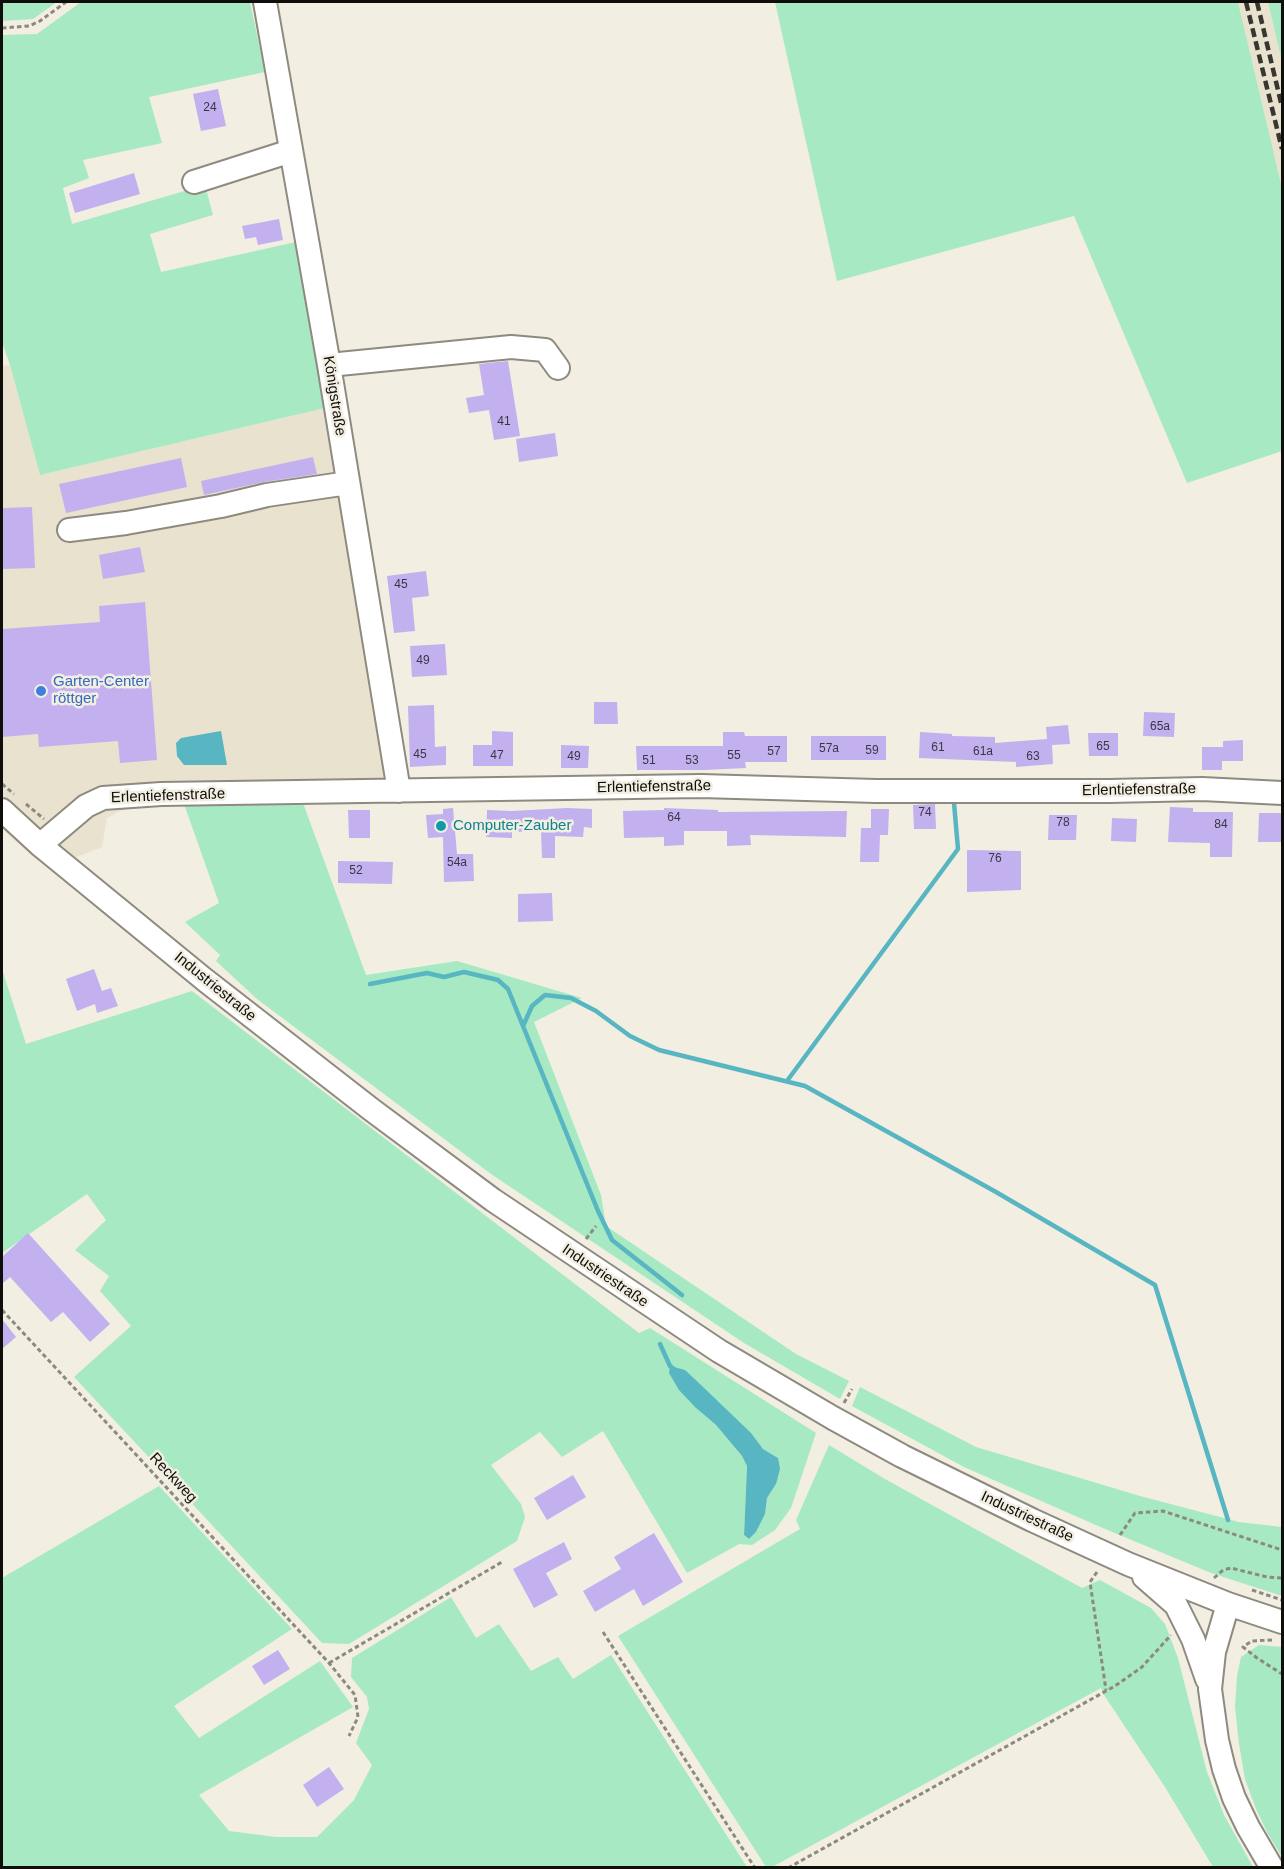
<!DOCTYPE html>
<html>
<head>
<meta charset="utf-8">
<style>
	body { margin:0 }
	#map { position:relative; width:1284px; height:1869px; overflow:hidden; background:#f2eee2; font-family:Arial,sans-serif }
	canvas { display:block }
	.frame { position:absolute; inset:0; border:3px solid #0f0e0a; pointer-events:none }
</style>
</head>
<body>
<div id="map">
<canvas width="1284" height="1869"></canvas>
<div class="frame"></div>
</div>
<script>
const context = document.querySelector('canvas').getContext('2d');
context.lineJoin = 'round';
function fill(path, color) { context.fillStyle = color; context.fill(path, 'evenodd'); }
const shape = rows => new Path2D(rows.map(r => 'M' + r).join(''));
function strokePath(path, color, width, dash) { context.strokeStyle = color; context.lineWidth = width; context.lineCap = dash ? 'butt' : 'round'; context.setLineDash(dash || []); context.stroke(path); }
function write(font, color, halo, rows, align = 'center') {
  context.font = font + ' Arial,sans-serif'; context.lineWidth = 5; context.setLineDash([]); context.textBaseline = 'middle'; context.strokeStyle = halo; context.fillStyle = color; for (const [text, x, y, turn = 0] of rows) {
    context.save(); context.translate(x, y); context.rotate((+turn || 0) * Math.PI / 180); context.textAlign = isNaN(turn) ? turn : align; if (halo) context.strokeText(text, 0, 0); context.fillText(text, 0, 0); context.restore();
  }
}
const built = shape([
	[1238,2,1268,2,1282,62,1282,188],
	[10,365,40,475,329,407,394,798,303,803,184,804,140,801,107,818,102,847,67,861,37,860,2,829,2,366]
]);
const green = shape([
	[2,2,57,2,33,19,2,21],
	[81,2,250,2,265,72,149,97,162,143,83,160,89,178,63,188,72,224,205,185,213,215,150,234,161,272,296,242,329,407,40,475,10,365,2,342,2,35,37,34],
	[775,2,1238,2,1282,188,1282,451,1187,483,1074,216,837,281],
	[1268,2,1282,2,1282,62],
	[303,803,366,975,457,961,582,998,534,1022,601,1195,606,1226,796,1354,849,1381,840,1399,744,1343,491,1174,257,999,216,961,220,955,185,922,219,903,184,804],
	[2,969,26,1044,192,991,639,1333,650,1328,816,1433,791,1508,775,1530,752,1545,739,1544,687,1573,603,1431,562,1457,540,1432,491,1465,521,1504,525,1517,517,1541,349,1644,322,1643,74,1377,131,1326,100,1291,109,1276,75,1250,106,1220,87,1194,2,1253],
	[717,1401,750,1433,763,1449,778,1458,776,1484,767,1498,765,1514,756,1532,749,1539,744,1535,747,1466,742,1456,716,1425,696,1408],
	[860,1387,976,1447,1140,1496,1239,1522,1282,1527,1282,1596,1211,1573,1105,1529,964,1467,852,1406],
	[829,1445,885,1479,1082,1588,1100,1580,1151,1608,1165,1624,1178,1658,1207,1772,1224,1815,1253,1867,1213,1867,1165,1787,1104,1695,1101,1688,772,1867,766,1867,618,1636,800,1529,796,1520],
	[159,1486,292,1629,174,1706,199,1738,320,1661,353,1707,199,1795,229,1831,276,1837,317,1837,354,1800,372,1765,356,1743,369,1709,367,1697,351,1677,352,1658,451,1597,476,1638,499,1624,531,1671,558,1657,573,1679,611,1655,747,1867,2,1867,2,1578],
	[1259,1645,1282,1647,1282,1857,1268,1834,1256,1809,1245,1779,1239,1744,1235,1707,1237,1676,1241,1657]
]);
const water = shape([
	[221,731,227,765,184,765,177,756,176,743,181,738],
	[670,1366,685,1370,701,1385,751,1433,763,1449,778,1458,780,1469,776,1484,767,1498,765,1514,756,1532,749,1539,744,1535,747,1466,742,1456,716,1425,696,1408,679,1390,669,1373]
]);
const stream = shape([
	[370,984,427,973,444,977,464,972,498,980,508,989,598,1211,612,1240,682,1295],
	[523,1026,532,1006,545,995,571,998,596,1011,630,1036,659,1050,805,1086,996,1192,1155,1285,1228,1520],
	[787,1081,958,849,954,803],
	[660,1344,670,1366,675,1370]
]);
const building = shape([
	[218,89,226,126,201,131,193,94],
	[134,173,140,194,75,213,69,193],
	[279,219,283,240,258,245,256,237,245,239,242,226],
	[508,361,520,436,494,440,489,410,469,413,466,398,484,395,479,364],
	[555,433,558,456,519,462,516,439],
	[313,457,317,474,264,482,204,495,201,481],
	[181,458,187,487,66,513,59,484],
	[32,507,35,568,2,569,2,508],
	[140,547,145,572,103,579,99,555],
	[426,571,429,596,412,598,415,631,394,633,387,576],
	[145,602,157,760,120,763,118,741,39,747,38,734,2,737,2,629,100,622,99,606],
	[445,644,447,675,412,677,410,646],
	[594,702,617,702,618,724,594,724],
	[434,705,435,747,446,746,446,765,410,767,408,706],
	[1144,712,1175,713,1174,737,1143,736],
	[1068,725,1070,744,1052,745,1053,764,1016,767,1016,762,919,758,920,732,952,734,952,736,995,737,995,743,1047,739,1046,727],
	[492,731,513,732,513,766,473,766,473,745,492,745],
	[723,732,744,732,745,736,787,736,787,762,745,762,746,768,704,770,637,770,636,746,723,746],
	[1088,733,1118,733,1118,756,1089,756],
	[811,736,886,736,886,760,811,760],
	[1243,740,1243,761,1222,761,1222,770,1202,770,1202,747,1223,747,1223,741],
	[561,745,589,746,588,768,561,768],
	[935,804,936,829,914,829,913,805],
	[1170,807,1193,808,1193,812,1233,812,1232,857,1210,857,1210,843,1168,842],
	[453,808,457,854,473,854,474,881,444,882,443,837,428,838,426,815,443,814,443,809],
	[567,808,592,809,592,828,584,827,583,837,555,836,555,858,542,858,541,831,512,832,512,838,486,837,487,810,512,811],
	[664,808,718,810,718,812,847,811,846,837,750,835,751,845,727,846,727,831,684,831,684,845,664,846,664,837,624,838,623,811,664,810],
	[871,809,889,809,888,835,880,835,879,862,860,862,861,828,871,828],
	[348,810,370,810,370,838,349,838],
	[1259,813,1282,813,1282,842,1258,842],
	[1049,815,1077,815,1076,840,1048,840],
	[1112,818,1137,819,1136,842,1111,841],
	[967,850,1021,851,1021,890,967,892],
	[338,861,393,862,392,884,338,883],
	[552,893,553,921,518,922,518,894],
	[94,969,102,991,111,988,118,1006,97,1013,95,1004,77,1011,66,979],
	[28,1233,110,1324,90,1342,63,1312,51,1322,10,1277,2,1284,2,1257],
	[2,1319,16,1337,2,1349],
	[573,1475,586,1497,547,1520,534,1498],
	[654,1533,683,1582,643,1606,634,1589,595,1612,583,1591,621,1569,614,1557],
	[564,1542,572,1559,546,1573,558,1595,534,1608,513,1569],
	[278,1650,290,1669,264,1685,252,1666],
	[329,1767,344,1789,317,1807,303,1785]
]);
const path = shape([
	[2,28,29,26,40,21,66,2],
	[2,784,14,794],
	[26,804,44,819],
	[586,1239,596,1226],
	[2,1310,329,1663,355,1695,358,1717,349,1736],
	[844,1403,852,1389],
	[1120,1535,1135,1513,1163,1511,1282,1550],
	[1097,1572,1090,1582,1106,1690],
	[1214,1578,1223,1570,1231,1568,1267,1577,1282,1578],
	[1252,1590,1282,1600],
	[603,1632,755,1868],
	[1272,1640,1252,1641,1243,1647,1257,1658,1282,1674],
	[329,1663,502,1562],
	[788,1868,1115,1686,1142,1667,1171,1635]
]);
const minor = shape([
	[265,2,329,365,399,791],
	[194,182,291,151],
	[329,365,511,347,545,350,558,368],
	[69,530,126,523,221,506,267,495,348,483],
	[2,810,40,845,205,980,372,1110,493,1200,719,1351,833,1418,902,1456,1032,1520,1128,1564,1228,1604,1282,1622],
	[40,845,86,806,103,798,161,794,701,786,876,791,1109,791,1202,789,1282,793],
	[1144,1577,1176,1605,1193,1639,1207,1679],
	[1228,1604,1214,1652,1210,1689,1217,1740,1224,1769,1234,1798,1248,1827,1272,1868]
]);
const rail = shape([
	[1246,2,1282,149],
	[1257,2,1282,107]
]);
const markers = [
	[41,691,6,"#3f7fe0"],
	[441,826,6,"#0f9aa8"]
];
const numberNames = [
	["24",210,108],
	["41",504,422],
	["45",401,585],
	["49",423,661],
	["65a",1160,727],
	["65",1103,747],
	["61",938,748],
	["57a",829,749],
	["59",872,751],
	["57",774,752],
	["61a",983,752],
	["45",420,755],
	["47",497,756],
	["55",734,756],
	["49",574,757],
	["63",1033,757],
	["51",649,761],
	["53",692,761],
	["74",925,813],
	["64",674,818],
	["78",1063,823],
	["84",1221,825],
	["76",995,859],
	["54a",457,863],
	["52",356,871]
];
const streetNames = [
	["Königstraße",334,396,81],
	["Erlentiefenstraße",654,787,-1],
	["Erlentiefenstraße",1139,790,-1],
	["Erlentiefenstraße",168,796,-2],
	["Industriestraße",215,987,39],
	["Industriestraße",605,1276,34],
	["Reckweg",173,1478,47],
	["Industriestraße",1027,1517,25]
];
const shopNames = [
	["Garten-Center",53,682],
	["röttger",53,699]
];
const cultureNames = [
	["Computer-Zauber",453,826]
];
fill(built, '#e9e2cf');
fill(green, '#a6e9c3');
fill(water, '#58b6c2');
strokePath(stream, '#58b6c2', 4.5);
fill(building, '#c3b0ef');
strokePath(minor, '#8e8a7f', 26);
strokePath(path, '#8c8981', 3, [4.5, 3]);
strokePath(minor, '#fff', 22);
strokePath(rail, '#383631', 4.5, [9, 4.5]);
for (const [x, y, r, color] of markers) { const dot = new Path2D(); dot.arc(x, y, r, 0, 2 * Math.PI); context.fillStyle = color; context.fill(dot); strokePath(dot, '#f2eee2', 2); }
write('12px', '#3c3643', null, numberNames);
write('15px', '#0f0e0a', '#f2eee2', streetNames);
write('15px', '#366cbe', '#f2eee2', shopNames, 'left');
write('15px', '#0d838f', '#f2eee2', cultureNames, 'left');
</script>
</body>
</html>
